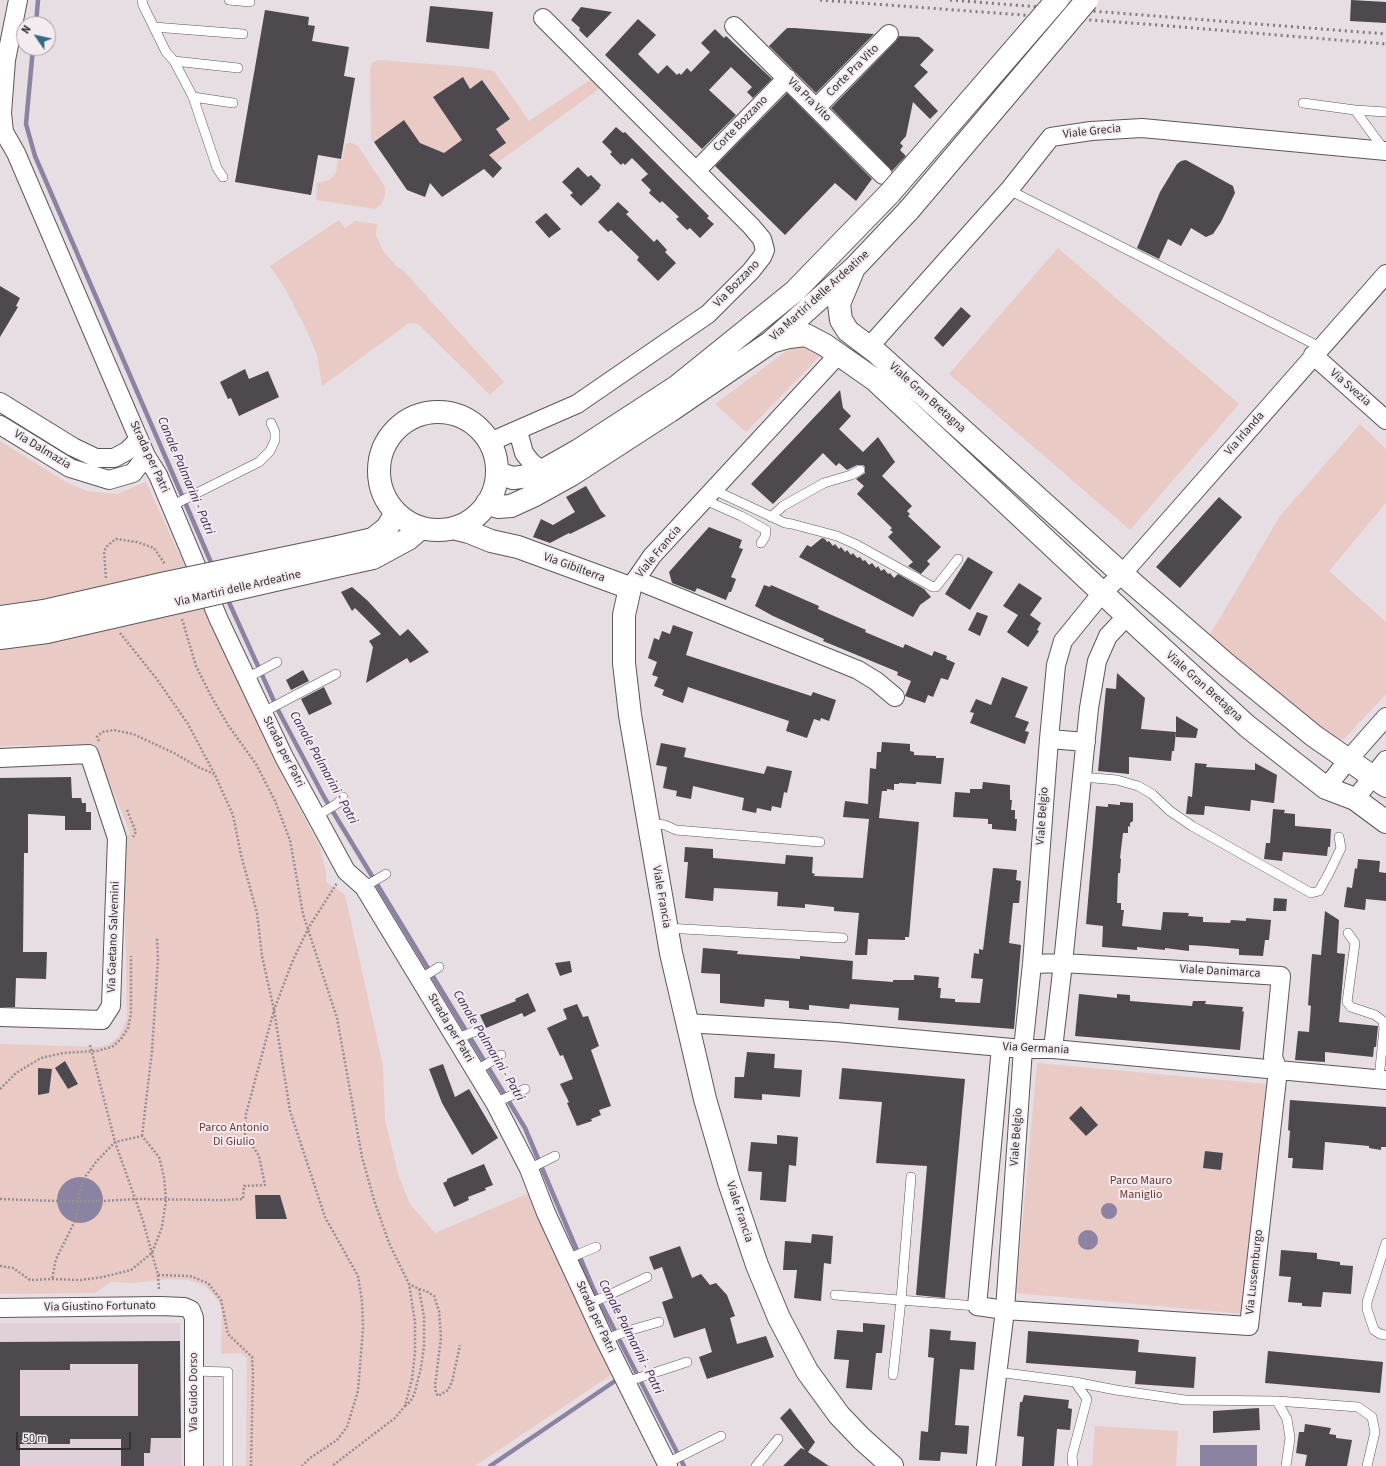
<!DOCTYPE html>
<html>
<head>
<meta charset="utf-8">
<style>
	body { margin:0 }
	#map { position:relative; width:1386px; height:1466px; overflow:hidden; background:#e6dee2; font-family:"Source Sans 3",sans-serif }
	canvas { display:block }
	.north { position:absolute; left:16px; top:16px; width:40px; height:40px; box-sizing:border-box; background:#f3ebf0; border:1px solid #a6a0a4; border-radius:50%; rotate:304deg; font-size:11px; font-weight:700; line-height:16px; text-align:center; color:#333032 }
	.north::after { content:''; display:block; margin:auto; width:14px; height:18px; background:#316a83; clip-path:polygon(50% 0,100% 100%,50% 72%,0 100%) }
	.scale { position:absolute; left:16px; top:1432px; width:115px; height:18px; box-sizing:border-box; border:2px solid #333032; border-top:0; padding-left:5px; font-size:12px; line-height:14px; white-space:nowrap; color:#333032; -webkit-text-stroke:3px #f3ebf0; paint-order:stroke }
</style>
</head>
<body>
<div id="map">
<canvas width="1386" height="1466"></canvas>
<div class="north">N</div>
<div class="scale">50 m</div>
</div>
<script>
const context = document.querySelector('canvas').getContext('2d');
context.lineJoin = 'round';
function fill(path, color) { context.fillStyle = color; context.fill(path, 'evenodd'); }
const shape = rows => new Path2D(rows.map(r => 'M' + r).join(''));
function strokePath(path, color, width, dash) { context.strokeStyle = color; context.lineWidth = width; context.lineCap = dash ? 'butt' : 'round'; context.setLineDash(dash || []); context.stroke(path); }
function write(font, color, halo, rows, align = 'center') {
  context.font = font + ' "Source Sans 3",sans-serif'; context.lineWidth = 4; context.setLineDash([]); context.textBaseline = 'middle'; context.strokeStyle = halo; context.fillStyle = color; for (const [text, x, y, turn = 0] of rows) {
    context.save(); context.translate(x, y); context.rotate((+turn || 0) * Math.PI / 180); context.textAlign = isNaN(turn) ? turn : align; if (halo) context.strokeText(text, 0, 0); context.fillText(text, 0, 0); context.restore();
  }
}
const built = shape([
	[0,1323,180,1323,181,1466,0,1466]
]);
const green = shape([
	[378,60,470,67,494,71,529,121,590,80,594,80,603,86,497,163,487,156,496,129,510,119,483,80,470,89,463,78,462,140,444,153,427,153,404,120,374,142,371,139,370,69,372,63],
	[347,143,352,143,358,146,385,187,385,196,381,204,375,209,316,200,317,183,329,180,336,173,338,160,342,160,345,145],
	[339,220,345,228,355,221,377,224,376,235,383,251,397,267,402,269,504,382,490,395,418,324,412,323,409,323,322,386,317,355,306,329,286,290,270,266],
	[1058,248,1239,404,1130,530,949,374],
	[805,343,819,350,819,357,746,432,715,404,785,352],
	[1360,424,1386,449,1386,503,1329,571,1386,622,1386,694,1344,739,1330,742,1208,637,1220,618,1280,516],
	[0,441,64,481,87,491,117,494,146,482,275,762,320,847,326,873,326,882,345,895,383,1066,385,1120,399,1177,410,1204,435,1233,529,1193,614,1373,475,1466,246,1466,247,1358,241,1353,221,1354,222,1320,221,1305,214,1295,205,1286,189,1280,168,1279,134,1283,111,1282,95,1293,0,1294,0,1044,99,1047,110,1044,118,1037,123,1028,127,1018,124,843,130,832,93,744,0,746],
	[1037,1063,1267,1084,1245,1314,1016,1293],
	[1095,1426,1178,1431,1176,1466,1092,1466]
]);
const water = shape([
	'57 1200a23 23 0 1 1 46 0a23 23 0 1 1-46 0Z',
	'1101 1211a8 8 0 1 1 16 0a8 8 0 1 1-16 0Z',
	'1078 1240a10 10 0 1 1 20 0a10 10 0 1 1-20 0Z',
	[1200,1445,1257,1445,1257,1466,1200,1466]
]);
const stream = shape([
	[36,24,38,0],
	[33,48,26,124,35,156,213,567],
	[227,598,278,710,324,797,525,1128,593,1288,684,1466],
	[490,1466,615,1381]
]);
const building = shape([
	[1351,0,1386,2,1386,23,1350,21],
	[430,6,493,12,489,49,426,42],
	[581,7,612,12,587,38,579,30,580,28,571,20],
	[265,10,309,17,308,25,315,26,312,41,349,47,344,76,355,78,341,159,318,155,311,195,235,182],
	[638,19,656,35,638,54,658,74,667,65,677,75,679,73,681,75,687,68,691,72,710,52,701,43,715,29,724,38,726,36,772,79,753,98,747,92,752,87,731,67,709,90,736,115,702,149,605,55],
	[787,28,794,28,874,34,816,93,769,46],
	[899,36,919,37,934,50,920,65,928,72,914,86,938,111,930,119,913,102,906,136,900,143,903,146,900,150,906,156,892,171,831,108,896,41],
	[463,77,470,89,482,80,510,119,496,129,506,143,489,155,502,168,493,178,484,169,442,197,430,183,425,197,407,190,374,142,404,120,420,143,444,153,462,140,433,97],
	[787,93,872,179,856,201,835,183,785,235,715,166],
	[616,127,623,133,625,132,709,216,707,218,714,224,700,238,690,228,687,230,676,219,679,217,662,201,660,203,649,193,651,190,641,180,648,174,632,158,625,165,623,163,621,165,610,154,612,152,602,142],
	[1186,160,1233,186,1235,193,1221,222,1213,234,1206,237,1191,228,1181,246,1168,239,1159,259,1137,248,1160,192,1177,164,1181,161],
	[578,167,588,177,591,175,601,185,599,188,600,188,581,206,570,195,573,193,562,182],
	[618,202,629,212,626,214,654,242,657,239,667,250,665,252,676,263,658,281,637,260,639,257,611,230,608,232,598,222],
	[546,213,561,229,549,238,535,222],
	[0,286,20,298,16,306,18,307,0,337],
	[961,307,971,316,943,347,934,338],
	[245,369,249,379,268,371,279,397,239,416,231,398,228,399,220,382],
	[840,390,843,408,851,416,839,429,863,452,878,437,895,462,882,476,912,506,907,511,910,514,908,516,941,547,927,561,930,564,921,574,908,566,913,562,888,537,893,532,890,530,892,528,857,494,864,486,856,479,865,473,865,467,863,465,857,465,847,470,839,463,836,466,823,453,773,504,751,484],
	[586,486,601,511,606,516,570,534,569,533,550,543,533,537,541,519,553,525,575,512,566,497],
	[1219,497,1242,517,1180,588,1156,567],
	[709,527,742,540,739,548,743,549,731,577,736,579,731,592,729,592,726,600,697,588,695,592,672,583,669,572],
	[822,538,825,539,827,542,829,541,833,546,835,544,839,549,841,547,845,552,847,550,851,555,853,553,857,558,860,557,863,561,865,560,869,565,872,563,876,568,878,566,881,571,884,569,888,574,890,573,894,578,898,574,924,589,931,597,920,605,913,617,799,557,807,545,811,547],
	[968,557,993,572,970,610,945,594],
	[1019,583,1042,598,1030,615,1041,623,1037,630,1039,631,1028,647,1007,632,1018,615,1003,606],
	[764,585,770,587,771,585,819,606,818,609,866,630,865,632,903,648,905,644,932,656,934,651,947,656,946,659,955,663,948,680,941,678,933,697,928,695,925,703,905,696,911,681,897,675,898,672,823,641,824,639,773,616,755,606],
	[352,587,368,601,400,636,408,629,429,652,410,663,407,658,366,683,373,647,369,641,381,634,355,608,352,611,341,592],
	[977,612,988,616,980,636,968,630],
	[673,625,693,632,686,655,811,696,813,692,836,700,829,721,821,718,820,721,814,719,807,738,786,731,789,721,688,687,683,703,662,695,664,690,654,686,658,677,652,675,657,662,648,658,654,638,659,640,662,631,670,634],
	[303,670,309,681,291,690,286,680],
	[1117,673,1145,698,1141,729,1176,732,1174,751,1172,751,1171,761,1129,757,1129,774,1098,771,1106,688,1116,689],
	[1002,677,1028,687,1015,717,1029,722,1025,731,1029,732,1025,744,970,723,974,713,970,712,976,699,991,705],
	[324,687,332,704,309,715,301,699],
	[1176,716,1198,729,1196,738,1176,737],
	[882,742,910,744,910,751,914,752,914,755,936,756,936,758,944,758,941,784,916,782,916,784,899,783,899,784,894,784,894,790,887,789,887,791,882,791,879,818,919,822,909,937,905,937,905,940,868,939,867,955,855,955,859,913,834,911,834,907,805,904,805,908,777,906,778,892,714,888,713,901,685,898,688,862,684,862,685,847,713,849,713,858,785,864,786,855,813,857,812,873,815,874,814,876,863,878,869,819,843,817,845,801,868,804,870,768,876,769,877,752,881,752],
	[661,743,686,748,684,757,764,774,767,766,792,771,787,793,784,792,781,808,772,806,771,811,757,808,756,813,742,810,744,798,693,786,691,799,676,796,677,791,663,788,667,767,656,765],
	[1195,763,1207,764,1206,767,1255,770,1255,763,1277,775,1274,803,1251,800,1250,811,1205,806,1204,815,1186,814,1188,796,1192,797],
	[71,777,72,798,81,798,82,803,86,803,86,812,91,812,91,830,65,830,65,816,28,814,28,853,24,853,23,952,47,952,46,979,16,978,15,1007,0,1007,0,778],
	[983,782,1010,785,1010,800,1012,800,1011,810,1015,810,1015,819,1017,819,1016,831,992,829,992,824,988,824,988,819,953,817,955,792,970,793,970,789,982,789],
	[1120,802,1133,803,1133,821,1130,823,1130,827,1128,826,1128,833,1123,833,1120,858,1121,859,1120,873,1118,873,1117,903,1121,903,1121,910,1124,910,1122,926,1161,930,1163,912,1189,913,1188,916,1203,917,1203,922,1230,923,1231,920,1246,921,1246,918,1271,920,1269,940,1265,940,1263,956,1239,955,1239,949,1206,946,1189,945,1189,951,1165,948,1165,950,1137,947,1137,950,1102,947,1103,926,1086,924,1096,806,1108,807,1108,804,1120,805],
	[1273,809,1285,810,1284,813,1295,814,1295,826,1331,829,1330,847,1328,847,1327,856,1283,852,1282,861,1264,859,1266,843,1270,843],
	[1358,859,1380,861,1379,872,1386,873,1386,901,1366,899,1365,910,1344,907,1347,887,1352,888,1355,868,1357,869],
	[993,868,1017,870,1016,880,1021,881,1019,903,1013,903,1009,943,1021,945,1014,1029,898,1020,899,1008,850,1004,849,1009,809,1005,809,1010,789,1008,789,1001,765,999,764,1007,720,1003,720,974,701,973,703,948,738,951,737,954,800,959,800,956,853,961,852,979,893,982,893,980,914,980,914,975,939,977,938,988,941,988,940,998,955,999,955,1002,980,1003,983,979,971,978,974,953,979,954,979,949,983,950],
	[1274,898,1287,899,1286,911,1273,911],
	[1325,911,1339,920,1337,953,1345,954,1339,1022,1378,1026,1376,1047,1374,1047,1373,1057,1325,1052,1325,1062,1295,1060,1298,1031,1309,1032,1311,1006,1308,1005,1312,954,1321,955],
	[570,961,572,972,560,976,555,963],
	[528,993,536,1011,524,1017,522,1013,486,1028,480,1015,516,1001,515,999],
	[1079,994,1117,998,1117,994,1130,995,1130,1001,1192,1006,1193,1001,1206,1001,1205,1004,1243,1007,1242,1012,1244,1011,1240,1050,1075,1036],
	[577,1004,583,1017,588,1016,599,1046,591,1050,611,1106,599,1110,601,1115,591,1119,592,1121,577,1126,567,1103,569,1102,560,1084,573,1079,563,1055,560,1056,547,1028,567,1019,563,1009],
	[747,1052,775,1054,774,1068,802,1070,800,1097,762,1094,762,1100,734,1098,735,1077,744,1077],
	[65,1061,78,1084,68,1089,55,1068],
	[443,1064,455,1097,469,1089,498,1138,472,1155,442,1103,429,1069],
	[38,1068,52,1069,49,1093,38,1095],
	[842,1068,965,1079,945,1298,916,1295,927,1166,876,1163,882,1102,839,1099],
	[1290,1100,1386,1107,1386,1147,1381,1147,1381,1150,1369,1148,1369,1146,1325,1142,1323,1170,1292,1168,1293,1158,1288,1158,1290,1131,1288,1130],
	[1081,1106,1098,1125,1086,1136,1069,1118],
	[777,1135,798,1137,796,1166,789,1165,786,1202,760,1200,762,1172,748,1171,751,1142,777,1144],
	[1205,1151,1223,1153,1221,1170,1203,1168],
	[484,1164,493,1185,485,1188,486,1190,468,1197,469,1200,454,1207,443,1183,447,1181,447,1179],
	[255,1195,280,1195,287,1219,256,1219],
	[812,1234,833,1236,831,1264,824,1263,821,1301,794,1298,797,1270,783,1270,785,1241,811,1243],
	[680,1246,692,1278,701,1274,710,1285,716,1283,727,1295,735,1316,730,1318,737,1344,766,1336,774,1357,707,1379,699,1357,712,1352,705,1328,674,1338,662,1302,673,1298,662,1267,654,1270,649,1257],
	[1281,1250,1317,1253,1317,1259,1340,1262,1340,1265,1353,1266,1351,1294,1323,1292,1321,1307,1302,1306,1302,1303,1288,1302,1291,1277,1279,1276],
	[863,1323,885,1325,882,1353,876,1353,872,1390,846,1388,849,1360,834,1359,837,1330,863,1332],
	[930,1329,951,1331,950,1340,976,1342,974,1370,960,1369,955,1425,969,1426,967,1454,941,1452,940,1461,919,1460,921,1431,928,1432,934,1358,928,1357],
	[1028,1331,1132,1339,1139,1340,1138,1352,1196,1357,1194,1388,1135,1384,1136,1371,1026,1363],
	[180,1341,181,1438,151,1438,150,1453,144,1453,144,1466,121,1466,121,1439,70,1439,70,1444,20,1444,20,1466,0,1466,0,1342],
	[70,1364,138,1364,138,1416,20,1416,20,1370,70,1370],
	[1268,1351,1383,1362,1380,1393,1265,1383],
	[1024,1395,1069,1400,1068,1408,1072,1409,1070,1430,1057,1429,1054,1466,1022,1466,1024,1437,1017,1436,1020,1402,1022,1402],
	[790,1408,815,1442,808,1452,829,1466,783,1466,801,1448,805,1450,780,1418],
	[1259,1408,1260,1430,1213,1433,1213,1411],
	[1305,1424,1331,1428,1329,1434,1336,1435,1336,1438,1352,1440,1347,1466,1305,1466,1307,1455,1296,1453,1299,1432,1304,1432]
]);
const path = shape([
	[106,578,104,551,108,545,116,539,137,542,154,548,165,564],
	[182,619,196,666,211,696,228,725,256,764,275,801,290,840,303,914,337,1018,362,1157,374,1200,389,1243,409,1284,415,1322,415,1352,412,1379,405,1406,395,1418,332,1466],
	[120,633,156,678,188,724,215,775,233,815,241,855,257,913,262,956,274,1010,290,1111,325,1217,358,1276,362,1301,363,1328,358,1391,347,1427,337,1440,310,1458,302,1466],
	[99,741,97,737,102,732,114,730,133,734,174,753,198,767,214,774],
	[127,810,136,832,133,837],
	[90,1045,115,1142,143,1221,158,1275,159,1289],
	[0,1089,16,1073,41,1058,63,1053,97,1051,112,1047,121,1039,128,1028,131,1014,131,956],
	[142,1136,152,1051,158,959,157,938],
	[0,1199,57,1201,103,1201,136,1199,222,1200,243,1199,244,1186,265,1185,259,1156,245,1134,246,1114,274,1010,293,960,309,927,337,883],
	[0,1266,13,1268,30,1280,52,1279,81,1280,103,1277,131,1270,152,1253,162,1227,166,1200,164,1177,159,1157,142,1136,115,1142,96,1162,85,1177,80,1189,78,1210,74,1223,56,1259,52,1279],
	[158,1275,190,1276,208,1283,221,1300,228,1334,252,1357,253,1372,251,1466],
	[419,1289,426,1291,434,1296,439,1311,441,1338,435,1386,436,1393,438,1396,448,1390,452,1382,460,1345],
	[405,1406,410,1402,414,1395,421,1368,424,1346,424,1317,419,1289,409,1284]
]);
const service = shape([
	[142,0,143,5,166,52,174,61,193,97,217,168,223,177],
	[229,0,250,2],
	[154,27,243,34],
	[174,61,238,68],
	[193,97,233,103],
	[1303,103,1355,110,1386,112],
	[1355,110,1385,151],
	[1009,190,1320,347],
	[714,490,785,523,792,524,837,536,855,544,933,587,936,587,958,559],
	[705,500,741,516,766,530,765,537,761,543],
	[171,506,259,462,270,451,275,440,275,432,271,423],
	[771,517,783,506,824,483,851,475,860,470],
	[247,678,277,662],
	[262,711,271,708,336,674],
	[1082,777,1117,780,1138,786,1152,794,1170,811,1192,826,1311,893,1319,891,1329,873,1341,848,1339,837],
	[317,816,338,803,343,797],
	[649,823,665,825,676,830,820,842],
	[364,887,386,874],
	[666,928,843,938],
	[1348,933,1355,943,1347,1002,1351,1007,1375,1015,1383,1021,1384,1028,1379,1079],
	[420,979,439,967],
	[456,1039,473,1032,478,1031],
	[476,1071,501,1055],
	[495,1103,525,1089],
	[529,1169,555,1156],
	[1386,1243,1367,1302,1367,1309,1374,1330,1380,1334,1386,1335],
	[567,1259,596,1247],
	[835,1295,977,1306],
	[588,1304,609,1295,647,1277],
	[605,1340,624,1332,659,1322],
	[194,1371,228,1372,228,1466],
	[997,1372,1075,1382,1116,1390,1185,1400,1277,1401,1358,1407,1372,1417,1375,1432,1367,1466],
	[893,1375,901,1300,911,1177],
	[626,1382,687,1362],
	[1277,1401,1287,1419,1290,1438,1286,1466],
	[667,1463,721,1436],
	[756,1466,778,1439],
	[1073,1466,1072,1456,1087,1399,1075,1382]
]);
const minor = shape([
	[18,0,6,60,2,113,4,132,16,153,146,456,158,475,219,620,284,757,346,871,364,887,495,1103,529,1169,546,1213,603,1336,668,1466],
	[734,26,883,175],
	[816,108,889,34],
	[696,171,787,78],
	[869,347,1009,190,1051,137,1091,131,1142,128,1386,151],
	[1313,355,1386,420],
	[0,402,73,447,96,458,114,458,127,451,139,439],
	[0,425,70,468,109,480,133,473,146,456],
	[518,431,524,453,531,462,542,471],
	[490,442,577,404,708,314,751,271,762,257,765,250,762,239,751,226,543,18],
	[636,580,858,670,876,681,895,697],
	[630,588,652,556,838,355],
	[1049,739,1086,742],
	[0,758,89,754,117,838,111,1006,102,1020,0,1017],
	[1326,788,1348,760,1386,717],
	[1355,799,1386,760],
	[686,1023,836,1032,1023,1049,1053,1049,1386,1080],
	[1001,1047,977,1306,1005,1310,1249,1326,1278,1070,1273,1057,1281,976,1063,963,1032,964],
	[1053,1049,1063,963,1089,708,1097,661,1108,636,1127,616],
	[0,1308,160,1306,184,1307,191,1310,194,1318,194,1466],
	[986,1466,1005,1310,1023,1049,1032,964,1049,739,1056,665,1063,641,1102,593,1122,574,1386,274]
]);
const tertiary = shape([
	[854,268,839,304,841,320,848,331,877,353,1122,574,1226,664,1314,736,1386,786],
	[771,342,789,337,806,335,825,345,875,380,1142,630,1247,726,1326,788,1355,799,1386,822],
	'379 471a59 59 0 1 1 118 0a59 59 0 1 1-118 0Z',
	[497,473,513,478,528,476,542,471,579,450,676,387,795,291,890,193],
	[487,503,498,507,511,506,535,495,571,475,670,411,771,342,854,268,909,210],
	[453,528,469,532,491,541,518,547,630,588,624,615,624,663,630,715,671,953,705,1099,729,1182,757,1265,779,1318,807,1371,839,1415,861,1438,892,1466],
	[338,547,373,539,387,528,396,513],
	[341,565,373,558,408,539,421,528],
	[0,617,44,611],
	[0,638,47,632]
]);
const rail = shape([
	[820,0,1158,25,1386,44],
	[950,0,1386,34]
]);
const tertiaryBridge = shape([
	[890,193,1057,0],
	[909,210,1087,0],
	[44,611,166,583,338,547],
	[47,632,341,565]
]);
const streetNames = [
	["Corte Pra Vito",853,71,-45],
	["Via Pra Vito",809,100,45],
	["Corte Bozzano",741,124,-46],
	["Viale Grecia",1092,132,-6],
	["Via Bozzano",737,284,-46],
	["Via Martiri delle Ardeatine",820,296,-42],
	["Via Svezia",1350,388,41],
	["Viale Gran Bretagna",927,398,42],
	["Via Irlanda",1245,434,-49],
	["Via Dalmazia",42,450,31],
	["Strada per Patri",149,457,65],
	["Viale Francia",659,552,-50],
	["Via Gibilterra",574,568,20],
	["Via Martiri delle Ardeatine",238,589,-13],
	["Viale Gran Bretagna",1204,687,42],
	["Strada per Patri",283,752,63],
	["Viale Belgio",1043,816,-86],
	["Viale Francia",661,897,80],
	["Via Gaetano Salvemini",114,937,-88],
	["Viale Danimarca",1220,972,3],
	["Strada per Patri",450,1028,59],
	["Via Germania",1036,1049,3],
	["Viale Belgio",1017,1137,-86],
	["Viale Francia",739,1212,72],
	["Via Lussemburgo",1255,1272,-84],
	["Via Giustino Fortunato",100,1307,-1],
	["Strada per Patri",595,1317,65],
	["Via Guido Dorso",194,1392,-90]
];
const parkNames = [
	["Parco Antonio",234,1128],
	["Di Giulio",234,1142],
	["Parco Mauro",1141,1181],
	["Maniglio",1141,1195]
];
const waterNames = [
	["Canale Palmarini - Patri",185,476,67],
	["Canale Palmarini - Patri",323,768,61],
	["Canale Palmarini - Patri",488,1046,59],
	["Canale Palmarini - Patri",630,1337,63]
];
fill(built, '#dfd0d9');
fill(green, '#eacac5');
fill(water, '#8c83a3');
strokePath(stream, '#8c83a3', 4.5);
fill(building, '#4d494e');
strokePath(service, '#5d565a', 10);
strokePath(minor, '#5d565a', 20);
strokePath(tertiary, '#5d565a', 24);
strokePath(path, '#948f92', 2.5, [2, 2]);
strokePath(service, '#fff', 9);
strokePath(minor, '#fff', 18);
strokePath(tertiary, '#fff', 22);
strokePath(rail, '#7f7a7d', 3, [2, 4]);
strokePath(tertiaryBridge, '#5d565a', 24, []);
strokePath(tertiaryBridge, '#fff', 22);
write('12px', '#333032', '#f3ebf0', streetNames);
write('12px', '#6e3832', '#f3ebf0', parkNames);
write('italic 13px', '#382955', '#f3ebf0', waterNames);
</script>
</body>
</html>
